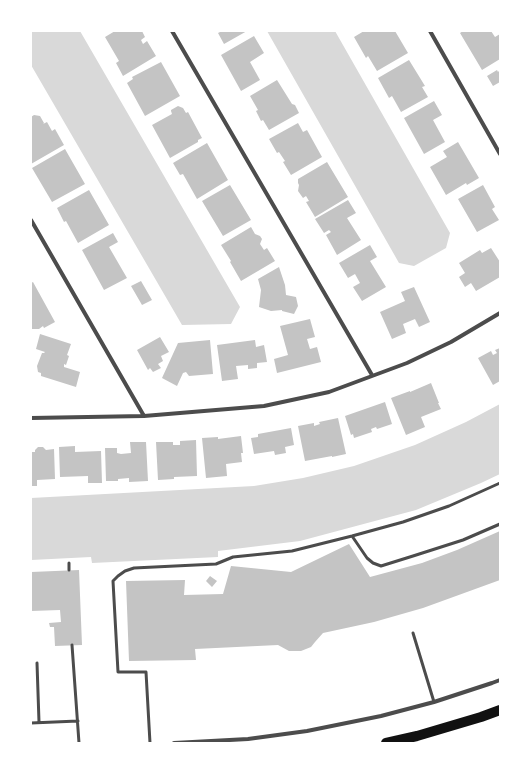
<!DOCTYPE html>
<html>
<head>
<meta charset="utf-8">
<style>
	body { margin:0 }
	#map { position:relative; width:531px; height:774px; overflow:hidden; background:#fff; font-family:"Noto Sans",sans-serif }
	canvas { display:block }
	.frame { position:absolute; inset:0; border:32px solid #fff; pointer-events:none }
</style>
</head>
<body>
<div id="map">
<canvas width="531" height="774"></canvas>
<div class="frame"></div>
</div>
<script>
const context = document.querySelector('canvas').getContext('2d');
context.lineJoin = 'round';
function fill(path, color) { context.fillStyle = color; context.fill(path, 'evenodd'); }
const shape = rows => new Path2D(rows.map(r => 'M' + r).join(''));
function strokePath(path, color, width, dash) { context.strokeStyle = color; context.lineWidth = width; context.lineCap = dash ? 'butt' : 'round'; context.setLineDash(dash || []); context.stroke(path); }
const water = shape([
	[31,31,80,31,240,307,231,324,182,325,31,65],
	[267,31,335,31,450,233,446,248,414,266,399,263],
	[500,404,500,474,481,483,416,510,300,541,218,551,218,557,92,563,91,557,31,560,31,498,254,486,303,478,354,466,415,445,466,422]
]);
const building = shape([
	[115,31,142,31,145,37,141,40,143,44,147,41,156,56,123,76,116,63,119,61,105,37],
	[222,31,247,31,224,44,218,33],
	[364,31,395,31,408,53,377,71,368,56,366,58,354,37],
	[463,31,491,31,495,37,500,34,500,59,482,70,460,33],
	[254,36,264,53,250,62,260,80,241,91,221,55],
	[409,60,425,86,422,87,428,97,401,112,392,96,389,98,378,78],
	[161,62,180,96,145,116,127,83,133,79,132,77],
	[497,70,498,72,500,70,500,82,493,86,487,76],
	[277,80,292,104,295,105,299,113,269,130,263,120,261,121,256,111,258,110,250,96],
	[434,101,442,115,433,120,445,142,424,154,404,118],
	[178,106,183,108,186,113,188,112,202,138,198,140,198,142,170,158,152,125,172,114,171,111,171,110],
	[34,115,40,116,44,123,43,124,47,122,52,131,55,129,64,145,31,164,31,117],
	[298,123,303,132,307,130,322,157,291,175,283,162,285,161,279,152,277,153,269,139],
	[458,142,479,178,467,185,466,183,446,195,430,167,447,157,443,151],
	[207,143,228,180,197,199,183,174,180,175,173,163],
	[65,149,85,184,52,202,32,168],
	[327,162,348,197,315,217,306,202,309,201,306,196,303,198,298,191,299,185,298,183,298,179],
	[230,185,251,220,223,236,202,201],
	[483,185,495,207,492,209,499,220,477,232,458,199],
	[89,190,109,225,78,243,66,221,64,222,57,208],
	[348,200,356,213,347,218,361,240,337,255,326,235,331,232,329,230,324,233,315,219],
	[251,227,255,234,260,236,262,239,260,244,264,250,267,248,275,261,241,281,230,262,231,261,221,245],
	[113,233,118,242,109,247,127,278,104,290,82,250],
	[370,245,377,257,370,261,386,287,362,301,353,287,360,283,355,274,348,278,339,263],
	[491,248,500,262,500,277,476,291,471,283,465,287,459,277,465,273,459,263,480,250,482,253],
	[279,267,285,285,286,295,296,297,298,306,294,314,282,311,282,310,271,311,259,307,261,290,258,279],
	[141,281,152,300,142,305,131,286],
	[33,282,55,322,44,328,43,326,39,329,31,329,31,283],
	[414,287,430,322,419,327,415,319,403,324,406,333,392,339,380,312,405,301,401,292],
	[310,319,315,337,307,339,310,349,317,347,321,362,277,373,274,359,288,355,280,326],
	[40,334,71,344,67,355,69,356,66,365,64,364,64,367,80,372,76,387,41,376,41,373,38,372,37,366,42,353,44,353,45,352,36,349],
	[160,337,169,352,161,356,163,361,158,364,161,368,153,372,150,368,148,370,137,350],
	[210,340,213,374,189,376,186,372,183,373,177,386,162,378,178,343],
	[255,340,256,347,264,345,267,362,257,363,257,368,248,369,248,365,236,366,238,379,222,381,217,345],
	[500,348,500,381,493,385,478,358,491,351,493,355,497,353,495,350],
	[431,383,439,403,438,403,441,409,421,417,425,427,406,435,391,398,410,391,410,392],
	[385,402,392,424,377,429,376,427,371,429,372,432,354,438,353,434,351,435,345,416],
	[338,418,346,454,332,457,332,456,305,461,298,426,314,423,314,426,320,424,319,422],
	[291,428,294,445,285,447,286,453,275,455,274,451,254,454,251,438,258,437,258,434],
	[241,436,243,453,241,453,242,462,226,464,227,476,206,478,202,438,218,437,218,439],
	[196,440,197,476,174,477,174,479,158,480,156,442,173,442,173,445,180,445,180,441],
	[130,442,146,442,148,481,129,482,129,478,118,479,118,481,106,481,105,448,117,448,117,453,121,454,131,453],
	[75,446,75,452,101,451,102,483,88,483,88,476,60,477,59,447],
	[38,447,43,447,46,450,54,449,55,479,37,480,37,486,31,486,31,452,35,452,35,450],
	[500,531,500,580,423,608,374,622,323,633,315,642,311,647,301,651,289,651,278,645,195,649,196,660,129,661,126,581,185,580,184,595,223,594,231,566,291,572,349,544,370,577,422,563,457,550],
	[79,570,82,645,55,646,54,627,50,627,49,623,61,622,60,610,31,611,31,572],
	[210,576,217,581,212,587,206,581]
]);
const service = shape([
	[352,536,367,558,373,563,381,566,413,556,463,540,500,524],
	[69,563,69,570],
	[413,633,434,702],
	[72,645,79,743],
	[37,663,39,722],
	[31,723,78,721],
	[150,743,146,672,118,672,113,581,118,576,125,571,134,568,216,564,233,557,292,551,352,536,403,522,449,506,500,483]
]);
const minor = shape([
	[172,31,372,375],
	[430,31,500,154],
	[31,220,144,416],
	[31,418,144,416,264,406,329,392,407,363,451,342,500,313],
	[174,743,248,739,307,731,381,716,434,702,492,683,500,680]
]);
const primary = shape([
	[386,743,417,736,481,717,500,710]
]);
fill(water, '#d9d9d9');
fill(building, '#c4c4c4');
strokePath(service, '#4c4c4c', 3);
strokePath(minor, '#4c4c4c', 4);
strokePath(primary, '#111', 10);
</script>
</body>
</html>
